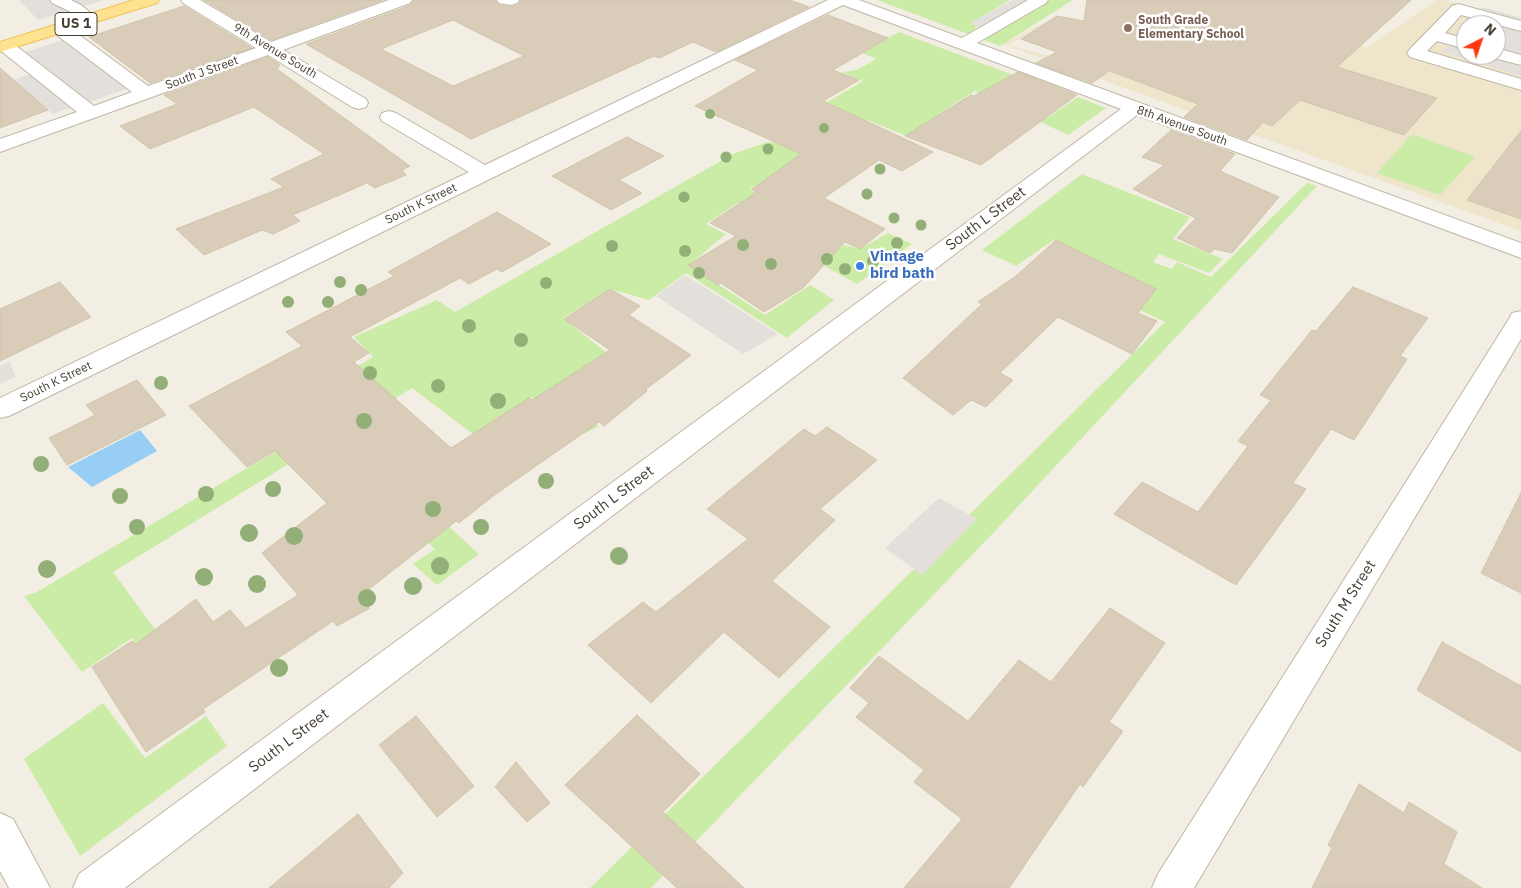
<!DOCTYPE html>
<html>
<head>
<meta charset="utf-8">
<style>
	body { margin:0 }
	#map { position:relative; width:1521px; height:888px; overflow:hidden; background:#f3eee3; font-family:"IBM Plex Sans",sans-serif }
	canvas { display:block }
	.north { position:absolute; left:1456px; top:15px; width:50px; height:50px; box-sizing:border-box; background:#fff; border:1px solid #b5b2ad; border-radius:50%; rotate:41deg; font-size:14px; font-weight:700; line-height:20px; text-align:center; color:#453e33 }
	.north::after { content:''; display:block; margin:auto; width:18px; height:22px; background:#ff370e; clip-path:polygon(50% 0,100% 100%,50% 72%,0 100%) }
</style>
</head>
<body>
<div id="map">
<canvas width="1521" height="888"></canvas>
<div class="north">N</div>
</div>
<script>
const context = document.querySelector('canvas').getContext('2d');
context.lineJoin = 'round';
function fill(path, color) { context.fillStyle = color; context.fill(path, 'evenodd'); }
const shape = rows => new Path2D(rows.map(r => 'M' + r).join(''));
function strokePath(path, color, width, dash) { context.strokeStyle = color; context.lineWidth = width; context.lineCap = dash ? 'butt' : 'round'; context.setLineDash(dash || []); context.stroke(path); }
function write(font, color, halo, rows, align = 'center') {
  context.font = font + ' "IBM Plex Sans",sans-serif'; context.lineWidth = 5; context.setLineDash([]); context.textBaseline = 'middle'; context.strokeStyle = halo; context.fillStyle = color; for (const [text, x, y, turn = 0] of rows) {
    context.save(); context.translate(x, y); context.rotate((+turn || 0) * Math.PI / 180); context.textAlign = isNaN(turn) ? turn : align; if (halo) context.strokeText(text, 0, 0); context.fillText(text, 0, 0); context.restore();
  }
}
const education = shape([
	[1287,0,1411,0,1362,45,1367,48,1437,0,1443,0,1521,22,1521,231,1003,44,1057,16,1008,45,1175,90],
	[1466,25,1496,25,1496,55,1466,55]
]);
const green = shape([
	[877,0,1010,0,971,23,977,27,971,32,1038,0,1073,0,1000,46],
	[899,32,1013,75,983,93,1047,118,1078,97,1106,108,1068,135,975,91,939,114,992,135,941,124,916,140,867,120,750,189,773,202,738,203,706,224,726,234,689,265,765,315,810,285,834,300,787,338,686,273,649,300,610,289,563,318,607,353,574,373,564,399,599,426,584,434,531,397,474,435,412,388,113,572,159,635,141,649,132,638,82,672,24,596,35,593,254,464,373,397,339,377,373,357,354,337,437,300,455,312,733,154,767,142,775,143,797,131,826,103,863,81,842,72,857,70,873,61,875,58,859,52],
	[1412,134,1475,157,1440,195,1377,173],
	[1082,174,1190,217,1173,239,1223,259,1209,273,1159,254,1153,262,1172,269,1177,262,1211,277,1307,183,1317,186,997,529,651,888,590,888,1165,322,1070,277,1088,256,1055,239,1016,266,982,250],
	[888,233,912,244,857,284,801,253,837,251,844,245,860,249],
	[400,482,479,554,437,585,413,564,435,549,394,509],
	[103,703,145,758,206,716,227,746,80,856,24,759]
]);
const parking = shape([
	[19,0,104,0,38,20],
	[1012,0,1028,0,980,28,970,23],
	[1483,7,1521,18,1521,76,1443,52,1466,26,1466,55,1496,55,1496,25,1467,25],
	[72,37,129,88,90,102,25,52],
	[31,74,72,107,53,114,13,80],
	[685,275,778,334,743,354,656,296],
	[10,362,15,377,0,384,0,366],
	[939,498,977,519,922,575,885,548]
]);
const water = shape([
	[140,430,157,451,92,487,68,467]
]);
const building = shape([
	[204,0,383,0,271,40,204,0],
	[414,0,495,0,499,5,511,7,518,5,521,0,790,0,809,7,716,52,693,42,659,58,654,56,471,139,306,44,411,5,414,0],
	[453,20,524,56,453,86,381,49,453,20],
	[1087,0,1411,0,1337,67,1437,98,1404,135,1300,100,1272,126,1263,122,1247,140,1184,117,1198,104,1129,78,1109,71,1092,83,1036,63,1057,52,1021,39,1057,16,1084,21,1087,0],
	[184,6,252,48,150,83,89,37,184,6],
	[828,15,888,38,833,70,859,80,823,101,933,152,902,171,879,160,824,198,885,229,860,249,845,242,803,288,764,312,721,283,718,285,688,265,736,236,710,223,757,192,752,189,801,154,695,106,758,70,735,60,828,15],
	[268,57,280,65,277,69,410,166,402,170,406,175,375,188,367,183,293,215,300,221,273,234,262,230,204,255,176,229,284,187,271,179,324,154,254,107,150,149,120,126,177,104,164,95,268,57],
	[0,68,48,110,0,128,0,68],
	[1018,72,1077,95,981,165,905,136,971,95,974,96,1018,72],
	[1171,130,1235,154,1220,171,1279,197,1232,253,1215,249,1210,253,1177,238,1196,218,1133,189,1164,165,1142,157,1171,130],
	[1521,131,1521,219,1467,200,1521,131],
	[627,137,664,156,619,180,642,193,611,210,552,176,627,137],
	[497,212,551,244,502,272,497,269,469,284,460,278,350,337,369,353,354,362,451,448,529,398,532,400,610,350,564,319,610,289,640,306,629,315,691,355,645,390,647,391,604,426,599,422,493,496,459,523,456,521,359,597,370,608,337,626,333,621,203,709,205,712,146,752,92,667,132,641,136,644,196,599,213,622,230,610,246,628,298,595,262,553,327,503,275,451,247,467,189,406,302,346,286,332,394,276,388,272,497,212],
	[1056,240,1156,289,1138,313,1157,321,1132,354,1058,317,1000,373,1013,380,986,407,971,400,953,415,903,378,982,304,978,302,1016,276,1056,240],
	[60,282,91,317,0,361,0,309,60,282],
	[1353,287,1428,318,1400,356,1407,359,1354,440,1331,429,1293,483,1306,489,1236,585,1114,514,1142,482,1198,512,1248,446,1238,441,1271,400,1260,395,1312,330,1316,331,1353,287],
	[137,380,166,415,67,465,49,438,95,415,86,405,137,380],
	[827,427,877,460,820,509,835,520,772,581,830,627,779,678,724,632,651,703,588,645,643,602,656,612,748,539,707,509,804,429,815,436,827,427],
	[1521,493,1521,593,1481,573,1521,493],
	[1110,608,1165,643,1109,722,1123,731,1083,787,1080,784,1009,888,904,888,962,819,914,782,924,770,856,717,869,703,850,688,879,656,968,721,1019,660,1051,682,1110,608],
	[1442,642,1521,686,1521,752,1417,690,1442,642],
	[637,715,700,774,663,812,744,888,677,888,565,785,637,715],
	[416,716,474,786,437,817,379,745,416,716],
	[516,762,550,803,527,822,495,787,516,762],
	[1359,784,1404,813,1409,802,1457,832,1444,864,1482,888,1312,888,1332,848,1328,845,1359,784],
	[358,814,403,873,389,888,269,888,358,814]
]);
const minor = shape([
	[50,0,71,0,81,5,98,19,96,22,84,22,69,11,52,3,50,0],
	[181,0,200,0,271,42,389,0,412,0,410,3,283,50,366,99,368,103,366,107,359,109,352,107,268,55,0,152,0,139,77,112,0,50,0,42,11,42,94,106,132,92,54,33,52,29,54,25,66,25,148,86,256,48,183,3,181,0],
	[497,0,519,0,517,3,511,5,499,3,497,0],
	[828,0,859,0,962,38,1028,0,1048,0,1046,3,977,43,1521,243,1521,258,1137,115,125,888,73,888,79,874,1121,109,843,5,9,416,0,418,0,398,469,172,382,121,380,117,382,113,389,111,396,113,485,165,828,0],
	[1458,4,1521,21,1521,31,1461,15,1445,33,1466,39,1466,49,1437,41,1427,51,1521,79,1521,90,1410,57,1407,53,1410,49,1452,6,1458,4],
	[1496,48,1521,55,1521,65,1490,57,1489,55,1496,55,1496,48],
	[1521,311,1521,339,1194,888,1152,888,1158,874,1509,319,1512,313,1521,311],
	[0,813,13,819,50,888,9,888,0,871,0,813]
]);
const major = shape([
	[134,0,159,0,157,3,0,52,0,42,134,0]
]);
const trees = [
	[710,114,5],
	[824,128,5],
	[768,149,5.5],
	[726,157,5.5],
	[880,169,5.5],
	[867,194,5.5],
	[684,197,5.5],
	[894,218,5.5],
	[921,225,5.5],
	[897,243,6],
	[743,245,6],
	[612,246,6],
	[685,251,6],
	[827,259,6],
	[873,261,6],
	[771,264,6],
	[845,269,6],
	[699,273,6],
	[340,282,6],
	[546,283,6],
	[361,290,6],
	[288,302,6],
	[328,302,6],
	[469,326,7],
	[521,340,7],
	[370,373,7],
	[161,383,7],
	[438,386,7],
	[498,401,8],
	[364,421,8],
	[41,464,8],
	[546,481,8],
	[273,489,8],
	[206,494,8],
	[120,496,8],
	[433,509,8],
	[137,527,8],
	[481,527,8],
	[249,533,9],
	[294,536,9],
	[619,556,9],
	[440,566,9],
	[47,569,9],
	[204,577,9],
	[257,584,9],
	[413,586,9],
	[367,598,9],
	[279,668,9]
];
const markers = [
	[1128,28,5,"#8d6e63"],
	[860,266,5,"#3f7fe0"]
];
const farEducationnames = [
	["South Grade",1138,21],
	["Elementary School",1138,35]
];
const farStreetnames = [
	["9th Avenue South",275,51,31],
	["South J Street",202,73,-20],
	["8th Avenue South",1182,126,20],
	["South K Street",421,204,-26],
	["South K Street",56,382,-26]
];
const shields = [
	[76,24,42]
];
const shieldNames = [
	["US 1",76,24]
];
const streetNames = [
	["South L Street",986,219,-37],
	["South L Street",614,498,-37],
	["South M Street",1346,604,-58],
	["South L Street",289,741,-37]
];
const shopNames = [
	["Vintage",870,257],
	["bird bath",870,274]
];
fill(education, '#eee5cb');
fill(green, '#cbeca7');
fill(parking, '#e3e0dc');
fill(water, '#98cef6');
fill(building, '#d9cdba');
strokePath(building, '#d1c3aa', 1);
strokePath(minor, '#bfb7a5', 2);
strokePath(major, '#eec356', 2);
fill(minor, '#fff');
fill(major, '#ffe290');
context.fillStyle = '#92af78';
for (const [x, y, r] of trees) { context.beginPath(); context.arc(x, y, r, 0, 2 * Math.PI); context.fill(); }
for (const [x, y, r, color] of markers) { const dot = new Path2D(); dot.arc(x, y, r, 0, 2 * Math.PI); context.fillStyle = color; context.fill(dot); strokePath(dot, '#fff', 2); }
write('bold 12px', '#785e54', '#fff', farEducationnames, 'left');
write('12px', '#453e33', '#fff', farStreetnames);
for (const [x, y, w] of shields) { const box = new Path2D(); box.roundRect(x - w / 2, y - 11.5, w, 23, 4); context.fillStyle = '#fff'; context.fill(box); strokePath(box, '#453e33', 1); }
write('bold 14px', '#453e33', null, shieldNames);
write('15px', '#453e33', '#fff', streetNames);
write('bold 15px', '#366cbe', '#fff', shopNames, 'left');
</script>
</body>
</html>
